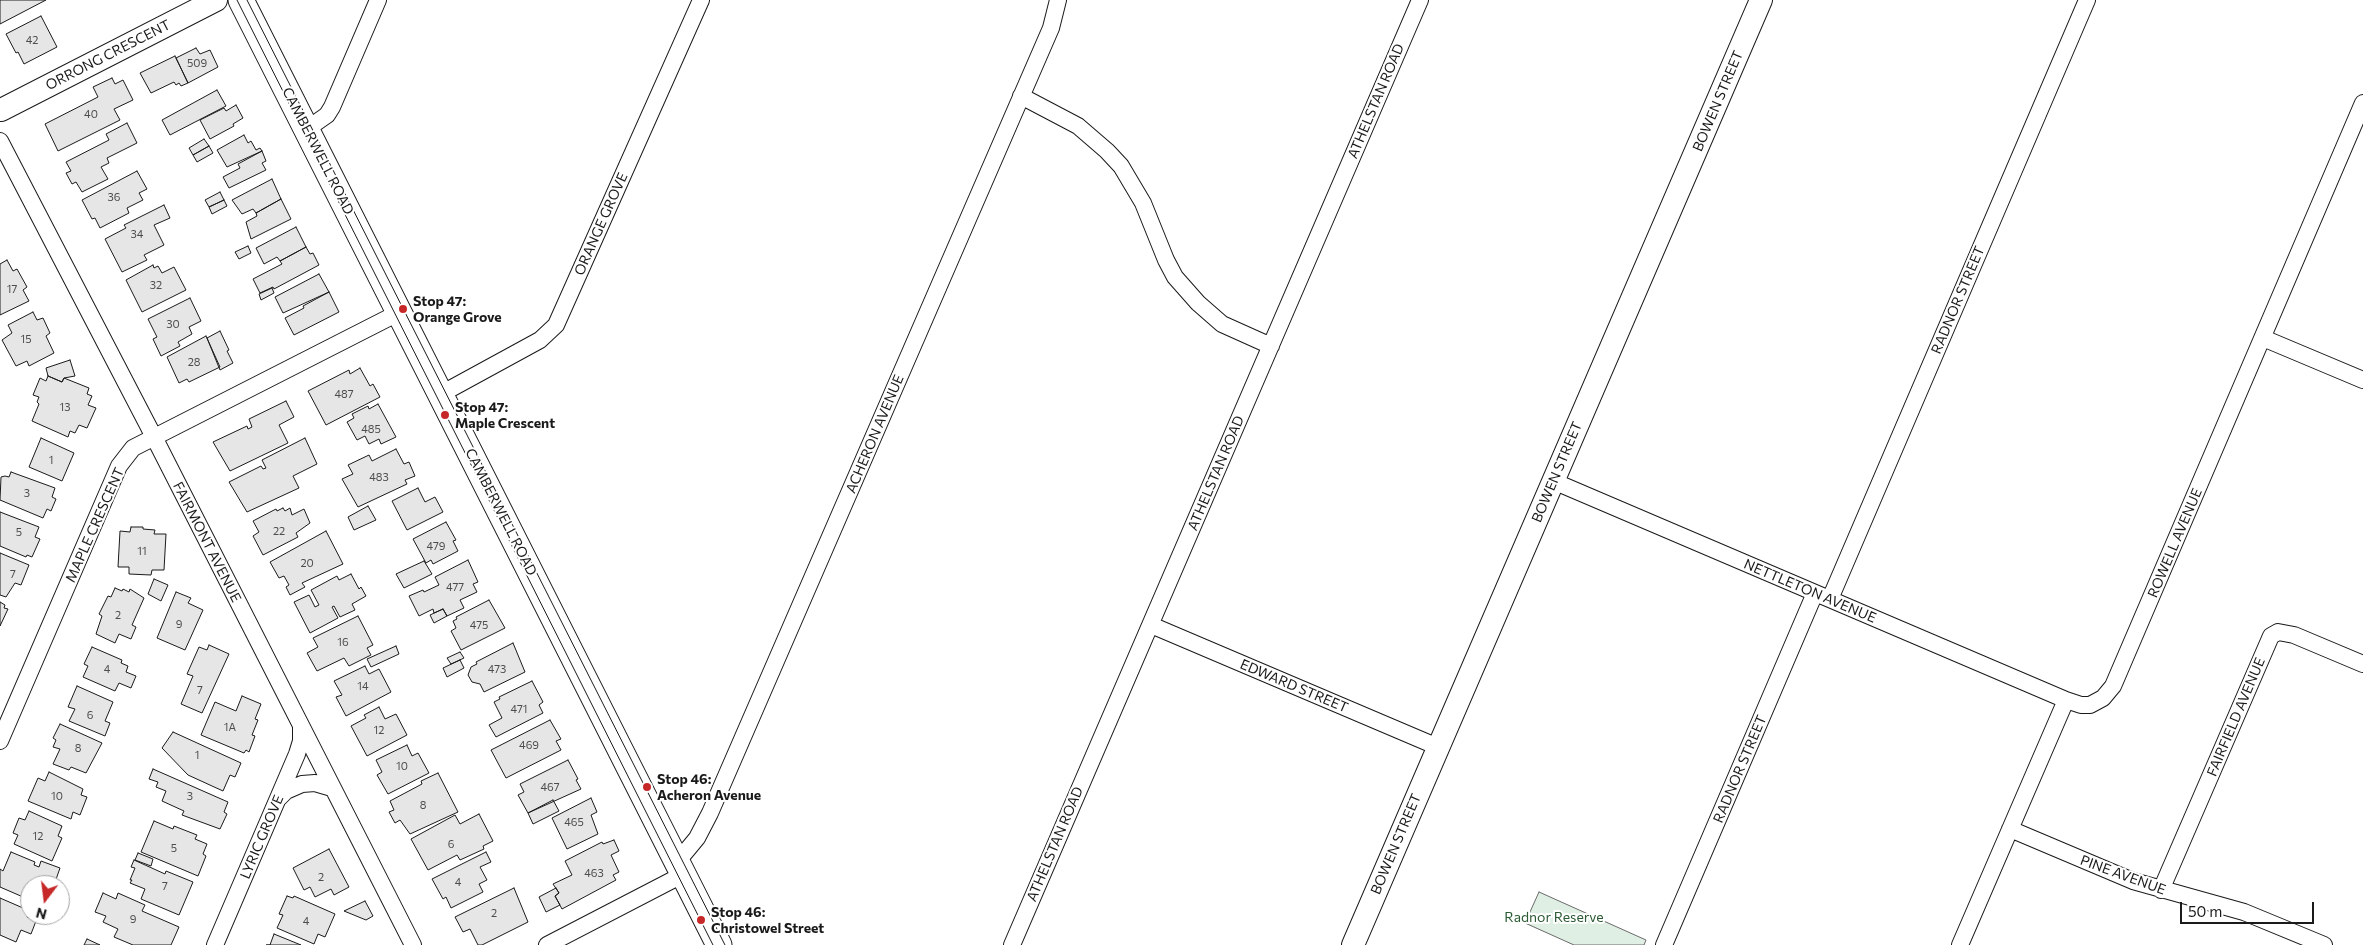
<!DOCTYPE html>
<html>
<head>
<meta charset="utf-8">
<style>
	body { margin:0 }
	#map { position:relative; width:2363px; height:945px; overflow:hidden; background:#fff; font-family:Commissioner,sans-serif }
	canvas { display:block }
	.north { position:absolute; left:20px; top:875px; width:50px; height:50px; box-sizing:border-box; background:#fff; border:1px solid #a3a3a3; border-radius:50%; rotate:195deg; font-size:14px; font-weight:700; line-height:20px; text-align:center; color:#1a1a1a }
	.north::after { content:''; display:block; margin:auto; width:18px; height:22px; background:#c62828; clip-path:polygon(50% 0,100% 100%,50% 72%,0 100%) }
	.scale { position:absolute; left:2180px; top:902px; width:134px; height:22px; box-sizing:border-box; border:2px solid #1a1a1a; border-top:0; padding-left:6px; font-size:15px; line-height:18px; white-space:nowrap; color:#1a1a1a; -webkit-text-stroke:4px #fff; paint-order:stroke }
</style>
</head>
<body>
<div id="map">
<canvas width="2363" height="945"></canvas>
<div class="north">N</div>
<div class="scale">50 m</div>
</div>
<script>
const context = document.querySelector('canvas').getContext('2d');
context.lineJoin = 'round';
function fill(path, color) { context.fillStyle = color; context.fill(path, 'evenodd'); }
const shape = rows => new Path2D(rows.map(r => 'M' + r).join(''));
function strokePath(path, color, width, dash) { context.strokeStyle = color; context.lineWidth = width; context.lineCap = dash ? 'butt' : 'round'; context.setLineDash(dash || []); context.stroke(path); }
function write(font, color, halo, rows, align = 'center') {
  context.font = font + ' Commissioner,sans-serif'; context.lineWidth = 4; context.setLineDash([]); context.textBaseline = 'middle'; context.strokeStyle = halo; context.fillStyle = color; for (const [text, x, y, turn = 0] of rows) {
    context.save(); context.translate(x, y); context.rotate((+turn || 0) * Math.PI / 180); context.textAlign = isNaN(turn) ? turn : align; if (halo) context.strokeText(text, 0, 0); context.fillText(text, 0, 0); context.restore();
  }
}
const green = shape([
	[1539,892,1646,940,1644,945,1574,945,1525,923,1539,892]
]);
const building = shape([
	[0,0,46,0,0,24,0,0],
	[41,16,57,47,24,64,18,52,16,53,6,34,41,16],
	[196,48,200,54,210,50,218,67,188,83,176,58,196,48],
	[175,56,188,83,181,86,179,83,176,85,174,82,151,93,140,73,175,56],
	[112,78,115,84,123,80,133,100,114,109,120,120,58,151,45,124,98,97,93,87,112,78],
	[217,90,226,106,170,135,162,120,217,90],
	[236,105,243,118,233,124,234,126,210,139,200,120,224,108,226,111,236,105],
	[127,123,137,143,107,158,109,163,101,167,108,179,82,192,76,182,72,184,66,173,71,171,66,162,109,140,106,134,127,123],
	[244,135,248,143,251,141,256,150,260,148,262,151,227,167,217,150,244,135],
	[204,139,209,146,193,155,189,148,204,139],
	[209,146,213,153,197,162,193,155,209,146],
	[262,151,266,161,262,163,266,170,229,188,223,177,240,168,238,164,262,151],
	[137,171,147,189,139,193,143,200,127,208,129,213,100,228,95,218,92,219,82,200,137,171],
	[272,179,281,199,256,213,253,209,242,214,232,200,272,179],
	[220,192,224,200,209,207,205,200,220,192],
	[281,199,291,219,251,239,246,222,257,216,256,213,281,199],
	[224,200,227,206,212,214,209,207,224,200],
	[164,205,170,218,154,225,164,245,144,255,147,260,122,272,105,239,126,228,124,225,164,205],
	[296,227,306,247,280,261,277,257,264,264,256,248,296,227],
	[248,246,251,253,239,259,235,252,248,246],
	[306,247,310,254,313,253,319,265,274,289,273,287,260,293,253,279,282,264,280,261,306,247],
	[7,260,13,271,17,269,27,287,23,290,29,301,0,315,0,264,7,260],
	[153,265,154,268,158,266,162,273,174,267,186,290,142,312,126,280,153,265],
	[319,274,329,292,283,313,275,297,319,274],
	[272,288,274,293,261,300,259,294,272,288],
	[329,292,339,312,294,335,285,318,304,308,303,306,329,292],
	[190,298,201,321,189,327,192,334,178,342,180,346,161,356,153,339,157,337,148,319,190,298],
	[33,312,37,320,43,318,50,333,46,336,54,353,29,366,27,361,16,366,2,340,12,333,8,325,33,312],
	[220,331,229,350,227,351,233,363,220,370,207,338,220,331],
	[206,336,220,367,189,382,187,379,179,383,167,357,206,336],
	[70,360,75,376,64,378,62,382,48,376,46,368,70,360],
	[360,368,370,386,373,384,380,397,326,425,308,391,349,370,350,374,360,368],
	[48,376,62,382,64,378,89,388,87,394,92,396,88,405,96,408,87,428,79,425,75,433,70,431,68,437,32,421,39,404,37,402,39,397,33,395,40,378,46,381,48,376],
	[286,401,294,417,279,425,288,443,230,471,213,442,247,426,248,429,252,427,249,419,286,401],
	[378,404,396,437,381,444,379,439,369,444,365,436,357,440,347,422,354,418,352,414,368,406,369,409,378,404],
	[41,438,74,453,62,481,29,467,41,438],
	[305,438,317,464,293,476,299,488,247,512,229,482,261,466,263,469,266,468,262,460,305,438],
	[396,449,404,464,409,462,415,476,405,480,407,484,358,507,342,479,353,474,348,465,369,455,372,461,396,449],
	[11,472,55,488,52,497,56,499,51,511,47,509,43,518,0,500,1,477,5,476,9,477,11,472],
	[418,488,425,502,435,497,443,512,407,530,392,501,418,488],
	[368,506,376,520,354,530,348,517,368,506],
	[283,508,285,511,290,508,292,515,304,509,310,523,296,533,298,537,263,555,253,536,259,532,253,521,276,509,277,511,283,508],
	[0,512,39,527,35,537,40,539,32,557,27,555,26,557,0,546,0,512],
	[446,522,456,540,453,541,458,551,433,564,431,560,426,563,413,539,446,522],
	[131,527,143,527,143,529,155,530,154,534,166,534,164,570,152,570,151,575,129,574,129,567,118,567,120,531,130,532,131,527],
	[326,531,343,564,302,583,305,587,290,595,286,587,289,585,284,576,279,578,270,562,326,531],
	[0,553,29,565,21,585,15,583,6,597,0,595,0,553],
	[468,560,478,582,473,584,477,592,460,600,464,608,447,616,443,609,434,613,433,609,419,616,409,596,423,590,424,592,439,585,435,577,468,560],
	[424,561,432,574,404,588,396,574,424,561],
	[351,574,359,589,361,587,366,596,352,604,355,610,340,617,334,606,332,607,338,618,310,633,294,602,309,595,315,607,319,605,311,590,337,576,339,580,351,574],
	[154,579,168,585,161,601,148,594,154,579],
	[115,588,122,591,123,589,129,592,130,589,144,598,132,625,136,627,131,639,119,634,115,643,96,634,102,616,99,614,108,596,111,597,115,588],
	[176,592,191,598,188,603,203,610,185,650,157,638,176,592],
	[489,600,505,628,461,650,451,631,456,628,453,621,457,619,456,617,489,600],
	[0,602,5,605,4,608,8,609,0,626,0,602],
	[443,609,447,616,434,623,430,615,443,609],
	[358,616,373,645,367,648,371,655,349,666,344,658,317,671,307,653,318,647,313,638,358,616],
	[513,643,525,672,484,692,480,684,472,682,468,675,471,667,477,664,476,662,513,643],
	[209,645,229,654,202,713,181,704,193,676,187,674,199,647,207,650,209,645],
	[396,646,399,654,371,667,367,659,396,646],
	[92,647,122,660,121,663,128,666,126,672,136,676,131,688,119,683,115,691,83,677,88,666,84,664,92,647],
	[460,652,464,658,451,664,447,658,460,652],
	[460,660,464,668,447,677,443,668,460,660],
	[365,666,369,674,379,669,391,692,346,716,336,697,342,695,334,681,365,666],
	[532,681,543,702,539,705,543,713,496,737,489,725,502,718,494,702,500,699,499,697,532,681],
	[77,686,113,702,105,721,110,723,105,736,69,721,75,709,68,707,77,686],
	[242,696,261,704,255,719,258,720,252,735,255,736,249,752,246,750,244,753,201,735,215,702,236,711,242,696],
	[379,707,385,719,396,714,407,735,367,756,351,726,366,718,364,715,379,707],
	[550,720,561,739,556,741,561,750,506,778,491,750,550,720],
	[60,724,102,743,86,773,71,767,69,770,53,764,60,749,53,747,56,740,53,738,60,724],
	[173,732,241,763,235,777,230,775,223,791,188,775,162,748,173,732],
	[407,745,412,756,418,753,429,773,388,794,377,775,382,772,376,760,407,745],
	[568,760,578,779,576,780,581,789,528,813,518,795,524,792,520,784,568,760],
	[153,769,228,802,224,812,227,814,220,829,182,815,184,811,162,801,166,791,156,787,158,782,149,779,153,769],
	[49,772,83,789,81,795,87,797,80,815,73,812,71,819,28,801,38,778,45,781,49,772],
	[438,773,458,812,410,834,400,820,395,823,389,812,394,810,390,801,422,784,421,781,438,773],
	[591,798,597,812,591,815,598,834,567,849,552,818,591,798],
	[553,800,559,811,533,824,528,813,553,800],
	[29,811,62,826,58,836,62,838,52,861,14,844,18,835,13,833,19,818,25,820,29,811],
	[479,814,493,841,483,846,484,849,460,860,457,855,428,870,411,839,455,815,460,824,479,814],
	[154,821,173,829,174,826,197,835,195,839,207,844,203,854,206,856,198,876,141,852,154,821],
	[614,840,619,851,611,855,619,872,613,875,616,880,562,909,555,896,559,893,553,884,572,875,565,861,602,842,603,844,614,840],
	[329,849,349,887,334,895,331,889,315,897,310,887,304,890,293,868,329,849],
	[11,852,35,862,34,865,39,867,41,861,60,868,54,885,30,885,30,900,0,887,0,869,3,871,11,852],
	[486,852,491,862,480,867,487,880,479,884,483,892,451,908,446,897,443,899,432,879,486,852],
	[138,853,153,859,151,866,135,860,138,853],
	[134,860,165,874,166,871,193,882,179,915,141,899,145,889,130,883,132,880,130,880,135,868,131,867,134,860],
	[514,888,528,922,482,945,478,945,470,929,463,932,455,917,514,888],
	[556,888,559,893,555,896,560,905,546,912,539,897,556,888],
	[103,893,116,899,118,893,145,905,142,911,179,927,171,945,133,945,114,937,118,929,103,922,106,916,95,912,103,893],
	[287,896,293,898,294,896,335,914,325,937,318,934,314,944,277,928,283,915,279,914,287,896],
	[0,898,30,911,27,917,36,921,31,934,21,930,16,942,0,935,0,898],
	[365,901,373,916,366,920,344,911,365,901],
	[274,934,301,945,266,945,270,945,274,934],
	[87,939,100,945,84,945,87,939]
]);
const street = shape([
	[1021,96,1078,126,1107,151,1121,166,1143,203,1166,260,1175,277,1198,303,1222,324,1271,346],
	[307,129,327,115,332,107,378,0],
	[0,141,154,437,413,945],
	[2263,338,2363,380],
	[441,394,540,340,556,325,701,0],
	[1553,481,2066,700],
	[1830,599,2087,0],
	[1151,625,1438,747],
	[0,741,119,466,133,448,400,312],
	[279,798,286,791,302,784,315,783,332,788],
	[2010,829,2133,881,2244,912,2324,945],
	[678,861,697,838,710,813,1051,28,1058,0],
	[2161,890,2271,636,2278,632,2294,635,2363,664],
	[215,945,297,754,301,741,301,727],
	[547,945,684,874],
	[1012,945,1420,0],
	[1664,945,1815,593],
	[1960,945,2066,700,2081,705,2090,705,2103,698,2113,686,2363,103]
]);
const secondary = shape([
	[1,110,216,0],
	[1353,945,1761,0]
]);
const primary = shape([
	[241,0,719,945]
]);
const tram = shape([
	[237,0,713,945],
	[247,0,725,945]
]);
const markers = [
	[403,309,5,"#c62828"],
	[445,415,5,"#c62828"],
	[647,787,5,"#c62828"],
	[701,920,5,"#c62828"]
];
const numberNames = [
	["42",32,40],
	["509",197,63],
	["40",91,114],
	["36",114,197],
	["34",137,234],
	["32",156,285],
	["17",12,289],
	["30",173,324],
	["15",26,339],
	["28",194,362],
	["487",344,394],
	["13",65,407],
	["485",371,429],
	["1",51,460],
	["483",379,477],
	["3",27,493],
	["22",279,531],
	["5",19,532],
	["479",436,546],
	["11",142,551],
	["20",307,563],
	["7",13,574],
	["477",455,587],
	["2",118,615],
	["9",179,624],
	["475",479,625],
	["16",343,642],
	["4",107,669],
	["473",497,669],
	["14",363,686],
	["7",200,690],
	["471",519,709],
	["6",90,715],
	["1A",230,727],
	["12",379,730],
	["469",529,745],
	["8",78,748],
	["1",197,755],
	["10",402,766],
	["467",550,787],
	["10",57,796],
	["3",190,796],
	["8",423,805],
	["465",574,822],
	["12",38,836],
	["6",451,844],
	["5",174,848],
	["463",594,873],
	["2",321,877],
	["4",458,882],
	["7",165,886],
	["2",494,913],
	["9",133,919],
	["4",306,921]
];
const streetNames = [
	["ORRONG CRESCENT",108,55,-27],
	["ATHELSTAN ROAD",1376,101,-67],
	["BOWEN STREET",1718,101,-67],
	["CAMBERWELL ROAD",318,151,63],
	["ORANGE GROVE",601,224,-66],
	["RADNOR STREET",1958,300,-67],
	["ACHERON AVENUE",875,434,-67],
	["BOWEN STREET",1557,472,-67],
	["ATHELSTAN ROAD",1216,473,-67],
	["CAMBERWELL ROAD",501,512,63],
	["MAPLE CRESCENT",95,525,-66],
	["FAIRMONT AVENUE",207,542,63],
	["ROWELL AVENUE",2175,543,-67],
	["NETTLETON AVENUE",1810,591,23],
	["EDWARD STREET",1294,686,23],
	["FAIRFIELD AVENUE",2236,717,-67],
	["RADNOR STREET",1740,769,-67],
	["LYRIC GROVE",262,837,-67],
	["ATHELSTAN ROAD",1055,844,-67],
	["BOWEN STREET",1396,844,-67],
	["PINE AVENUE",2123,875,20]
];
const poiNames = [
	["Stop 47:",413,301],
	["Orange Grove",413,317],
	["Stop 47:",455,407],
	["Maple Crescent",455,423],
	["Stop 46:",657,779],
	["Acheron Avenue",657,795],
	["Stop 46:",711,912],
	["Christowel Street",711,928]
];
const parkNames = [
	["Radnor Reserve",1554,917]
];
fill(green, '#e0efe3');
strokePath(green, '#6a6a6a', 1);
fill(building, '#e6e6e6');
strokePath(building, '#1a1a1a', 1);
strokePath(street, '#1a1a1a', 18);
strokePath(secondary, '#1a1a1a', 24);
strokePath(primary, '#1a1a1a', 27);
strokePath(street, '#fff', 16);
strokePath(secondary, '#fff', 22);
strokePath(primary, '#fff', 25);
strokePath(tram, '#1a1a1a', 1);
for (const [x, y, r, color] of markers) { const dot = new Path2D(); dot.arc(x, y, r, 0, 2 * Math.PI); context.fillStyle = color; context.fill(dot); strokePath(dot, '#fff', 2); }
write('11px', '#4d4d4d', null, numberNames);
write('14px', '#1a1a1a', '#fff', streetNames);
write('bold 14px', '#1a1a1a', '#fff', poiNames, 'left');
write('14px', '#2b5a34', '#fff', parkNames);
</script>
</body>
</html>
